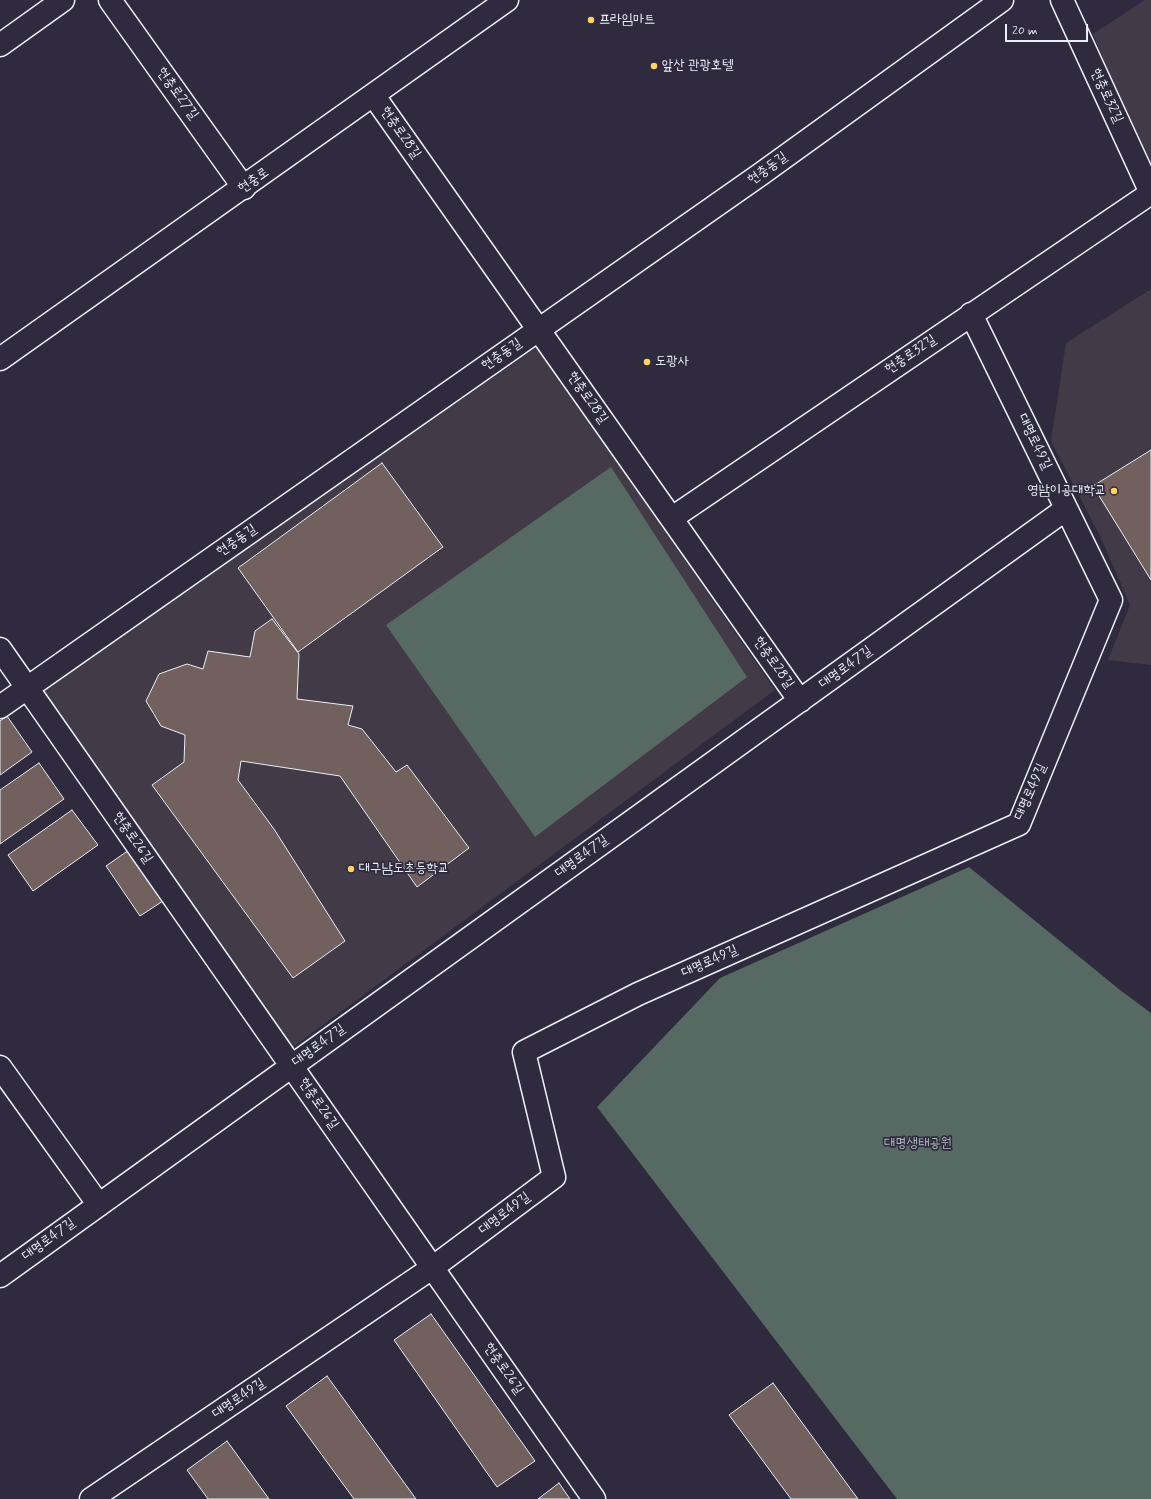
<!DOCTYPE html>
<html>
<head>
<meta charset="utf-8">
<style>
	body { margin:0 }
	#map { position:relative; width:1151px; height:1499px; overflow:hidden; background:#2f2a3d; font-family:Mynerve,sans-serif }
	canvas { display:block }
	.scale { position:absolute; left:1005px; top:24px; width:83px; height:18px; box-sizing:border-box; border:2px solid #e8f1f8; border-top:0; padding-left:5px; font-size:12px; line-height:14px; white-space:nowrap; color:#e8f1f8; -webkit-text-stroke:3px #2f2a3d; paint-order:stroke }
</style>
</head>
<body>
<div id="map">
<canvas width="1151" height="1499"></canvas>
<div class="scale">20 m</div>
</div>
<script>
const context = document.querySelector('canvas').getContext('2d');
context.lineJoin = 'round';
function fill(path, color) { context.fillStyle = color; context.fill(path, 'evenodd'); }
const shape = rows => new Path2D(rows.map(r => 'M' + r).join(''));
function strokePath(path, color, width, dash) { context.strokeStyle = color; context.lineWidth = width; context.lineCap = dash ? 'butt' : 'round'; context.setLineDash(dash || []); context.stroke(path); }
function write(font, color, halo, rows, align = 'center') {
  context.font = font + ' Mynerve,"Poor Story",sans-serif'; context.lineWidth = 3.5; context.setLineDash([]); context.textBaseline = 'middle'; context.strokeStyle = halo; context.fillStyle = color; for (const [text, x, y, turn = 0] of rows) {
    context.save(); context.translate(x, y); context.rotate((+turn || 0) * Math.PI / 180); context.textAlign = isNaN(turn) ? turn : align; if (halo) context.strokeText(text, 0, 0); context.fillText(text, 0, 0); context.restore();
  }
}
const built = shape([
	[1145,0,1151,0,1151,175,1093,34],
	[1151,289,1151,665,1108,660,1130,605,1102,540,1051,441,1066,343],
	[537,347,775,690,292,1048,42,691]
]);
const green = shape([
	[611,467,747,677,535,837,386,625],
	[969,867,1120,990,1151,1013,1151,1499,897,1499,597,1107,720,978]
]);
const building = shape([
	[1151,450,1151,580,1093,486,1151,450],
	[382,463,443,547,298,652,238,568,382,463],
	[272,619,299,654,297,699,353,706,348,725,362,729,396,772,407,765,469,848,417,887,340,776,241,761,238,780,274,829,345,941,293,978,152,785,184,762,185,735,161,726,146,701,159,674,187,664,203,669,208,651,250,657,255,631,272,619],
	[7,716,32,752,0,775,0,721,7,716],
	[39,763,64,799,0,844,0,790,39,763],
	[72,810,98,845,33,891,8,855,72,810],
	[129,850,163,901,140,916,106,866,129,850],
	[431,1314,535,1461,497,1487,394,1340,431,1314],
	[327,1376,416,1499,354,1499,286,1406,327,1376],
	[773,1383,858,1499,791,1499,729,1415,773,1383],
	[227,1441,269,1499,208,1499,187,1470,227,1441],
	[559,1483,570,1499,538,1499,559,1483]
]);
const minor = shape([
	[110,0,244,188],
	[1062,0,1151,193],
	[0,45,63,0],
	[374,96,800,701],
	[672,518,1151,193],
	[0,649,594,1499],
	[0,707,761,174,1002,0],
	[0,1067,99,1205],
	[0,1276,1066,509],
	[91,1499,432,1268,554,1177,524,1052,638,994,1019,824,1111,600,971,314]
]);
const major = shape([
	[0,359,507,0]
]);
const markers = [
	[591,20,4,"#ffd166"],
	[654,66,4,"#ffd166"],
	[647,362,4,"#ffd166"],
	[1114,491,4,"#ffd166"],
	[351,869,4,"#ffd166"]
];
const poiNames = [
	["프라임마트",599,20],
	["앞산 관광호텔",662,66],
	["도광사",655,362],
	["영남이공대학교",1106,491,"right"],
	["대구남도초등학교",359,869]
];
const streetNames = [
	["현충로27길",177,94,54],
	["현충로32길",1106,96,65],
	["현충로28길",400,133,55],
	["현충동길",768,169,-36],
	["현충로",254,181,-35],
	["현충동길",502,355,-35],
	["현충로32길",911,355,-34],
	["현충로28길",587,398,55],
	["대명로49길",1034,442,64],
	["현충동길",237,541,-35],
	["현충로28길",773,663,55],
	["대명로47길",846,668,-36],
	["대명로49길",1031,792,-66],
	["현충로26길",132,838,55],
	["대명로47길",582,857,-36],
	["대명로49길",710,962,-24],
	["대명로47길",319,1046,-36],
	["현충로26길",318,1104,55],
	["대명로49길",505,1214,-37],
	["대명로47길",49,1240,-36],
	["현충로26길",503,1369,55],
	["대명로49길",239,1399,-34]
];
const parkNames = [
	["대명생태공원",918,1144]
];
fill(built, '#433a47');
fill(green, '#566963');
fill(building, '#72605f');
strokePath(building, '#e8f1f8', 1);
strokePath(minor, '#e8f1f8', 25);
strokePath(major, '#e8f1f8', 25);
strokePath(minor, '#2f2a3d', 22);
strokePath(major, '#2f2a3d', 22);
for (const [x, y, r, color] of markers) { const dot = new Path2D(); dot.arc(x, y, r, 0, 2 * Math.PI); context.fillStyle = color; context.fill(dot); strokePath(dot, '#2f2a3d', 1.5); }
write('14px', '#e8f1f8', '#2f2a3d', poiNames, 'left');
write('14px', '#e8f1f8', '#2f2a3d', streetNames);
write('14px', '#aebbbc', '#2f2a3d', parkNames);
</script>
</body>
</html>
